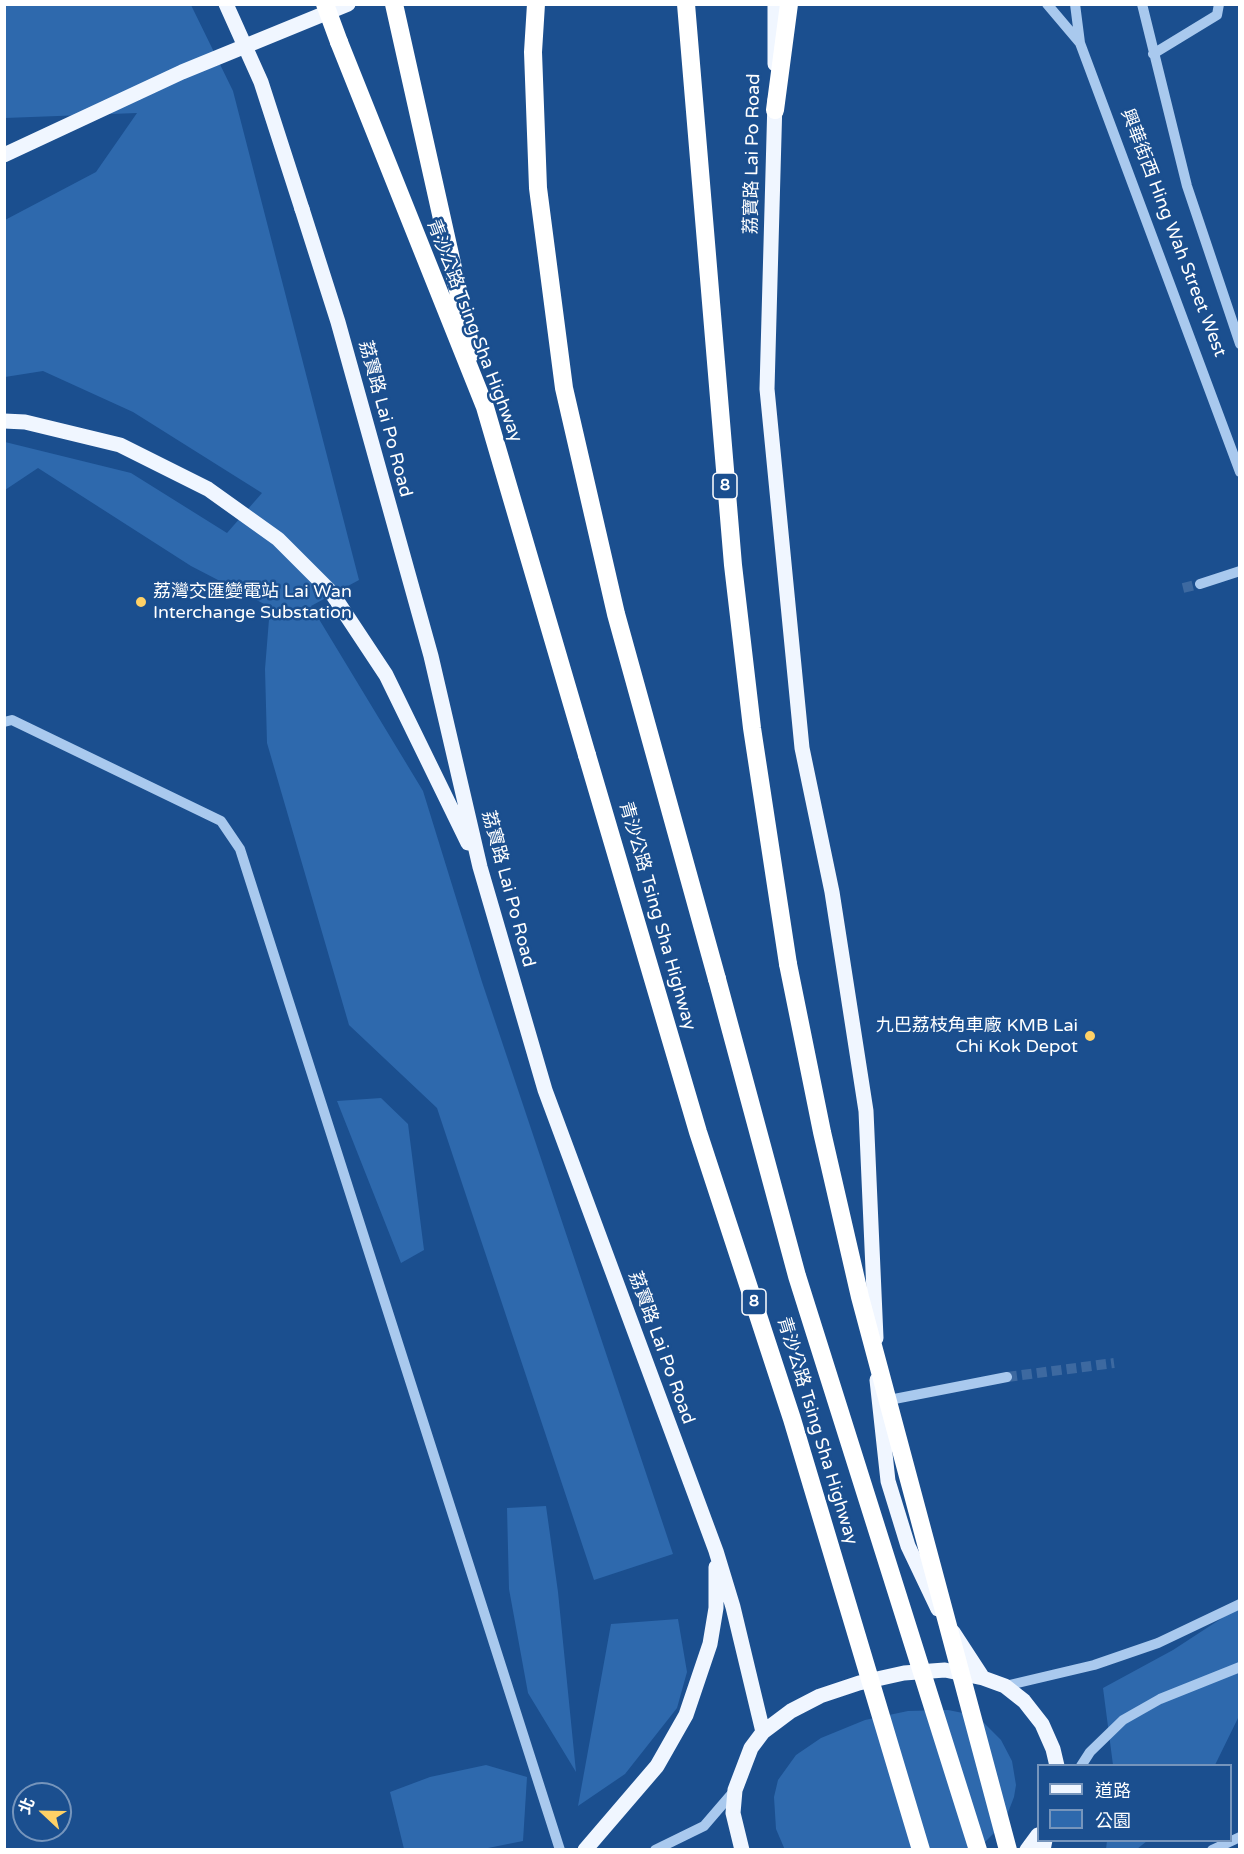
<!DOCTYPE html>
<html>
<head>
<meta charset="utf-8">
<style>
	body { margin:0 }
	#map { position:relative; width:1244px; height:1854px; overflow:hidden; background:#1b4f8f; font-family:"Varela Round","Noto Sans TC",sans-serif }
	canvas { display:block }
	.frame { position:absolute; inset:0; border:6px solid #fff; pointer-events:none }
	.legend { position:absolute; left:1037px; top:1764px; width:195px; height:78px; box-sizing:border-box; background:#1b4f8f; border:2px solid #7695bc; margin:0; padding:8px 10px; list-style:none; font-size:18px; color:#fff }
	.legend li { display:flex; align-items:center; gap:12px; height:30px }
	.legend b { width:30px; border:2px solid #7695bc }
	.north { position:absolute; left:12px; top:1782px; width:60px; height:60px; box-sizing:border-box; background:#1b4f8f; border:2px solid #7695bc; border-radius:50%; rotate:292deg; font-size:16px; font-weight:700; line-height:24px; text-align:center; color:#fff }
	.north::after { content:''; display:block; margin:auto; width:21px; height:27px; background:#ffd166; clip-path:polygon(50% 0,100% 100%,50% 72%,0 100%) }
</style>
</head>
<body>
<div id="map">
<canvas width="1244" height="1854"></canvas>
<div class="frame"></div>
<ul class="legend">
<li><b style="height:8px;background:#f0f6ff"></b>道路</li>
<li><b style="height:16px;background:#2e69ad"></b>公園</li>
</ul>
<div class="north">北</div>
</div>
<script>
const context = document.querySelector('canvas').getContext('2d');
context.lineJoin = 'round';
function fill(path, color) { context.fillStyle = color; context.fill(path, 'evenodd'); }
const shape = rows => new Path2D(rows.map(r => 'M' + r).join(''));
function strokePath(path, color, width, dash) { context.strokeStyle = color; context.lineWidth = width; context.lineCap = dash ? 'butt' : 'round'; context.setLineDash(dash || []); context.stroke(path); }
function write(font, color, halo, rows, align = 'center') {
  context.font = font + ' "Varela Round","Noto Sans TC",sans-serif'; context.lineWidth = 5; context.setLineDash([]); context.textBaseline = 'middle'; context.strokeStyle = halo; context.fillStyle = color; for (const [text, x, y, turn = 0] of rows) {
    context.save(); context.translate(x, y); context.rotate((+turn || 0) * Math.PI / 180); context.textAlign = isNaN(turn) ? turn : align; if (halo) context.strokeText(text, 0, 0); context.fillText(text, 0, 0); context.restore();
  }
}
const green = shape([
	[5,5,191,5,233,91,359,580,311,606,423,791,482,982,673,1554,594,1580,437,1108,349,1025,267,743,265,669,270,607,191,566,38,468,5,490,5,442,131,473,227,533,262,493,133,412,43,371,5,377,5,220,96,172,137,113,5,118],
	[381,1098,408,1124,424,1250,401,1263,337,1101],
	[546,1506,558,1592,576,1772,528,1693,509,1589,507,1508],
	[1239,1607,1239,1716,1215,1765,1113,1765,1103,1688,1173,1650],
	[678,1619,687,1672,677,1708,625,1774,578,1806,611,1624],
	[948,1710,963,1713,983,1722,1001,1740,1012,1761,1016,1785,1014,1797,1004,1823,983,1844,975,1849,785,1850,776,1829,774,1797,778,1780,796,1755,821,1738,865,1720,908,1711],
	[486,1765,527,1777,523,1841,483,1849,404,1849,390,1792,430,1777],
	[1107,1841,1107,1840,1147,1841,1137,1849,1106,1849]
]);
const minorTunnel = shape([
	[1183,588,1200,584],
	[1007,1377,1114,1363]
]);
const minor = shape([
	[1047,4,1080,43],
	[1075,4,1080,43,1240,472],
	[1142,4,1187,186,1240,344],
	[1153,54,1217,15,1219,4],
	[1200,584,1240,571],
	[4,722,12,720,221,821,240,849,560,1850],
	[884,1401,1007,1377],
	[1005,1686,1094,1665,1158,1643,1240,1604],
	[1081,1766,1090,1752,1123,1720,1160,1699,1240,1667],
	[655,1850,704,1826,735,1790],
	[1212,1850,1240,1837]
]);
const major = shape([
	[775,4,775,64],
	[775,100,767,389,802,748,832,892,866,1111,876,1338],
	[4,155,182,72,348,4],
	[302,209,338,322,431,656,480,867,545,1090,716,1551,733,1607,763,1732],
	[4,421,25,422,120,445,208,489,278,539,331,592,386,675,468,843],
	[877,1380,888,1481,908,1546,938,1609],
	[953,1632,983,1678],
	[585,1850,657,1766,686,1715,710,1644,716,1608,716,1567],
	[742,1850,733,1813,735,1790,751,1748,763,1732,791,1711,820,1696,859,1683,904,1673,945,1670,983,1678,1005,1686,1024,1701,1042,1724,1053,1749,1057,1766],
	[1027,1850,1038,1835],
	[1043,1850,1045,1840]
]);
const highway = shape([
	[394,4,472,353],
	[536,4,533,52,538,188,564,388,616,614,717,979],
	[686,4,733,565,752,728,788,964],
	[339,42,485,407,587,755],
	[775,110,789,4]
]);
const majorBridge = shape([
	[226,4,261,82,302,209]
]);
const highwayBridge = shape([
	[325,4,339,42],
	[587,755,698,1132,792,1419,921,1850],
	[788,964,822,1132,860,1297,1008,1850],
	[717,979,797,1276,978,1850]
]);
const markers = [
	[141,602,6,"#ffd166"],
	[1090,1036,6,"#ffd166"]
];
const shields = [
	[725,486,24],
	[754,1302,24]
];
const shieldNames = [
	["8",725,486],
	["8",754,1302]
];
const streetNames = [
	["荔寶路 Lai Po Road",753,154,-89],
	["興華街西 Hing Wah Street West",1173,233,69],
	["青沙公路 Tsing Sha Highway",474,331,69],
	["荔寶路 Lai Po Road",385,419,75],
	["荔寶路 Lai Po Road",508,889,75],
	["青沙公路 Tsing Sha Highway",657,916,74],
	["荔寶路 Lai Po Road",661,1348,70],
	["青沙公路 Tsing Sha Highway",817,1431,73]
];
const poiNames = [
	["荔灣交匯變電站 Lai Wan",153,592],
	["Interchange Substation",153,613],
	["九巴荔枝角車廠 KMB Lai",1078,1026,"right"],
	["Chi Kok Depot",1078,1047,"right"]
];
fill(green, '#2e69ad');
strokePath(minorTunnel, '#3d69a0', 10, [10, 5]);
strokePath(minor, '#a9c9ee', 10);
strokePath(major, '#f0f6ff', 15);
strokePath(highway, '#fff', 18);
strokePath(majorBridge, '#f0f6ff', 15);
strokePath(highwayBridge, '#fff', 18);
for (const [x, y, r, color] of markers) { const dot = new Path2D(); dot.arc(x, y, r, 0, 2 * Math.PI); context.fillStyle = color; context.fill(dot); strokePath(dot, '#1b4f8f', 2); }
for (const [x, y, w] of shields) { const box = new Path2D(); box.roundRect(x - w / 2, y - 13, w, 26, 4.5); context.fillStyle = '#1b4f8f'; context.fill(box); strokePath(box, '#fff', 1.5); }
write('bold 16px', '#fff', null, shieldNames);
write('18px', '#fff', '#1b4f8f', streetNames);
write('18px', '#fff', '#1b4f8f', poiNames, 'left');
</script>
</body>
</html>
